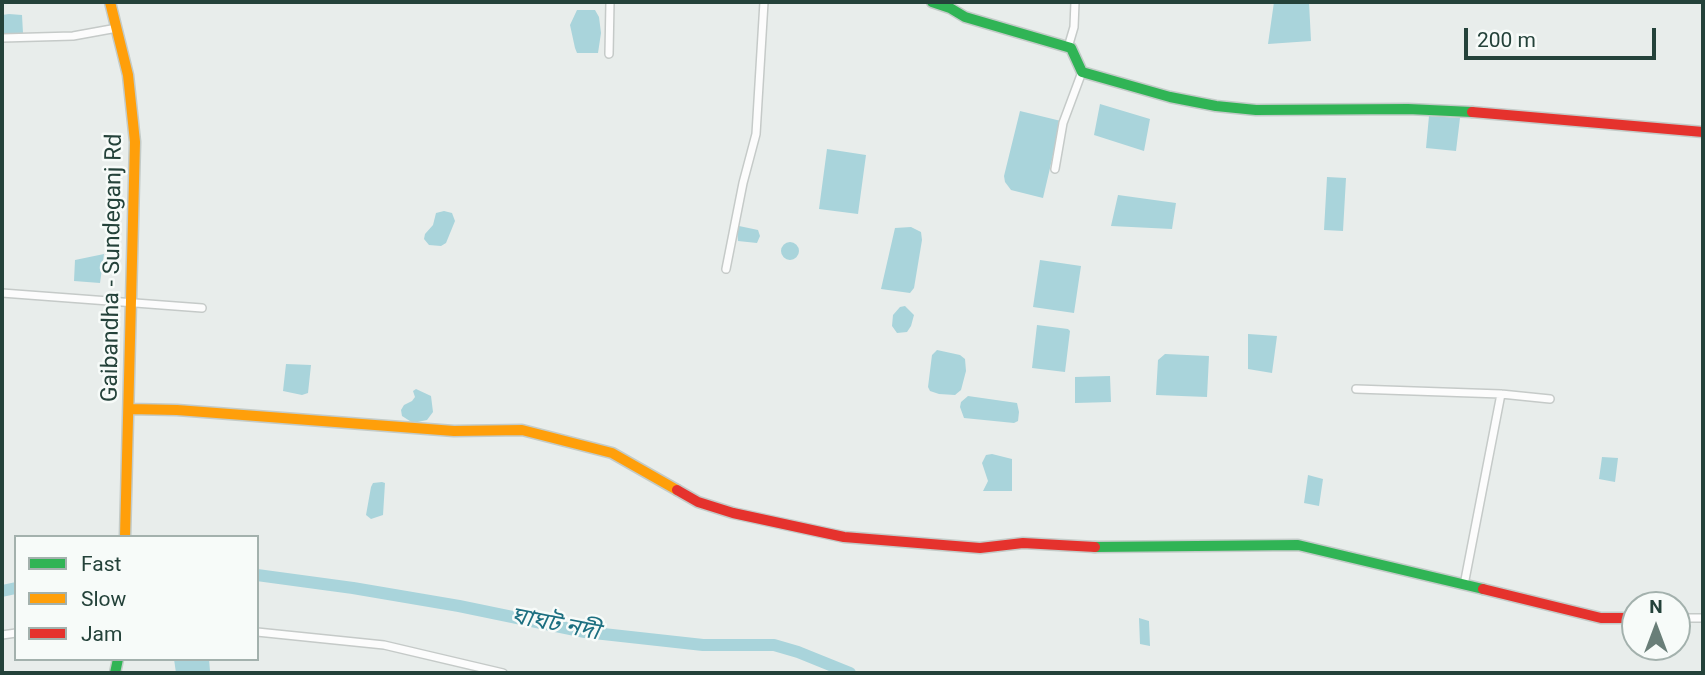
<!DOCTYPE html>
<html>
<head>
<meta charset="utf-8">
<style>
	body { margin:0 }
	#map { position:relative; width:1705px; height:675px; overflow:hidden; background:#e8edeb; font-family:Roboto,sans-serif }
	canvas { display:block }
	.frame { position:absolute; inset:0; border:4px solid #24423a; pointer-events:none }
	.legend { position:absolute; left:14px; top:535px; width:245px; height:126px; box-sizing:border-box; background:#f7fbf9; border:2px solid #a3b1ad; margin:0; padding:9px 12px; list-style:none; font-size:21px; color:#24423a }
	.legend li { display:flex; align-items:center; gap:14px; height:35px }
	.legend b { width:35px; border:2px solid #a3b1ad }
	.north { position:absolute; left:1621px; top:591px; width:70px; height:70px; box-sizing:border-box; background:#f7fbf9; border:2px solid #a3b1ad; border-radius:50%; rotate:0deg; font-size:19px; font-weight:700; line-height:28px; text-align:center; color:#24423a }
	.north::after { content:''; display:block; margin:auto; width:24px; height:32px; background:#697e78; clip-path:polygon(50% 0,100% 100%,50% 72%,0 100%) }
	.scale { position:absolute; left:1464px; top:28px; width:192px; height:32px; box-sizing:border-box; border:4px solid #24423a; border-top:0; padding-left:9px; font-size:21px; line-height:24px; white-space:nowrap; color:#24423a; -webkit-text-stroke:5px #f7fbf9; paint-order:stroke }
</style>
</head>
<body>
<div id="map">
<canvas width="1705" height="675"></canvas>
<div class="frame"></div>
<ul class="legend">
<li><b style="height:9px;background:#30b455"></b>Fast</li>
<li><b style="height:9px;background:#ff9f0a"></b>Slow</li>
<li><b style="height:9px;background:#e5322d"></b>Jam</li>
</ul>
<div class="north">N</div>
<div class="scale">200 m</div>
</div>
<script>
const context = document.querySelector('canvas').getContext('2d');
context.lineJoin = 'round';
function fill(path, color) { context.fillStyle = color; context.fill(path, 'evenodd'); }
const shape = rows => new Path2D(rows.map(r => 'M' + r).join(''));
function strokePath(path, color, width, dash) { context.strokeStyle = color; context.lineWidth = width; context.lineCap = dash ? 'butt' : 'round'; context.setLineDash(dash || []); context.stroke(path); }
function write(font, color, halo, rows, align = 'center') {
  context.font = font + ' Roboto,"Noto Sans Bengali",sans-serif'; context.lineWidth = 5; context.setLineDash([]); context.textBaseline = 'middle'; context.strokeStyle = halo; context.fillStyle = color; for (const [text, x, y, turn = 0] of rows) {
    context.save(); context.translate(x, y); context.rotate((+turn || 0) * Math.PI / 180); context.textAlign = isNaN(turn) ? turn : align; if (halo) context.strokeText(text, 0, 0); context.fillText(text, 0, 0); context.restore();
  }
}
const water = shape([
	[1274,2,1309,2,1311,41,1268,44],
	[577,10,595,10,599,17,601,33,598,53,577,53,575,48,570,25],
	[9,14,22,15,23,33,2,33,2,15],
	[1100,104,1150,119,1144,151,1094,135],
	[1020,111,1061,121,1043,198,1011,190,1005,182,1004,176],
	[1429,116,1460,118,1456,151,1426,148],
	[827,149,866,155,858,214,819,209],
	[1327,177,1346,178,1343,231,1324,230],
	[1118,195,1176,203,1172,229,1111,226],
	[444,211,452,213,455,221,446,243,441,246,429,245,424,239,425,234,433,225,436,213],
	[739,226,758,230,760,236,757,243,738,241,737,230],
	[911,227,921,232,922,240,914,288,910,293,881,289,895,228],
	'781 251a9 9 0 1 1 18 0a9 9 0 1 1-18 0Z',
	[104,254,100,283,74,281,75,260],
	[1040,260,1081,266,1074,313,1033,307],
	[905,306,914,315,911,326,907,332,897,333,892,326,893,315,900,307],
	[1037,325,1068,329,1070,331,1065,372,1032,368],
	[1248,334,1277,336,1272,373,1248,369],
	[937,350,960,355,965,359,966,371,961,390,955,395,939,394,930,391,928,387,932,355],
	[1165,354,1209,356,1207,397,1156,395,1158,360],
	[286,364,311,365,308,393,302,395,283,391],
	[1110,376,1111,402,1075,403,1075,377],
	[416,389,431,396,433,412,427,420,413,423,402,416,401,410,404,405,412,401,415,397,413,391],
	[968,396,1017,403,1019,412,1018,421,1014,423,964,418,960,407,961,402],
	[992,454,1012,459,1012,491,983,491,988,481,982,463,986,455],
	[1602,457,1618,458,1615,482,1599,479],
	[1308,475,1323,479,1319,506,1304,503],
	[382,482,385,483,383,515,371,519,366,515,371,487,373,483],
	[1139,618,1149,621,1150,646,1140,644],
	[174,659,209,659,210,671,176,673]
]);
const river = shape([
	[257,575,353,588,459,606,585,632,703,645,774,645,798,652,850,673],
	[2,591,16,588]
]);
const street = shape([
	[2,38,73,36,117,28],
	[1071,48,1069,44,1074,27,1075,2],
	[609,54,610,2],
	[1055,169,1063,123,1082,72],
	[726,269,743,183,756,134,764,2],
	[2,293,202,308],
	[1356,389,1501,394,1550,399],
	[1464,585,1501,394],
	[1677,618,1703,618],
	[257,632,384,645,503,673],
	[2,635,16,633]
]);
const fast = shape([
	[932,2,950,8,965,17,1071,48,1082,72,1170,97,1216,106,1256,110,1408,109,1472,112],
	[1095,547,1298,545,1483,589],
	[115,673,118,659]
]);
const slow = shape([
	[110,2,128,75,135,142,125,537],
	[130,409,177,410,454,431,522,430,612,453,677,490]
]);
const jam = shape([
	[1472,112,1703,132],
	[677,490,698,502,733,513,844,537,980,548,1023,543,1095,547],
	[1483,589,1601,618,1635,618]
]);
const streetNames = [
	["Gaibandha - Sundeganj Rd",113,268,-89]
];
const waterNames = [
	["ঘাঘট নদী",555,625,11]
];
fill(water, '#a9d4db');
strokePath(river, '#a9d4db', 12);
strokePath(street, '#c5cac8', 10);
strokePath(fast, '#c3cbc8', 13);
strokePath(slow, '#c3cbc8', 13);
strokePath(jam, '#c3cbc8', 13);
strokePath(street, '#fcfcfc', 7);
strokePath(fast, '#30b455', 10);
strokePath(slow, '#ff9f0a', 10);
strokePath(jam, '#e5322d', 10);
write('23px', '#24423a', '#f7fbf9', streetNames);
write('italic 24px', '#1c6f80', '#f7fbf9', waterNames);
</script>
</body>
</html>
